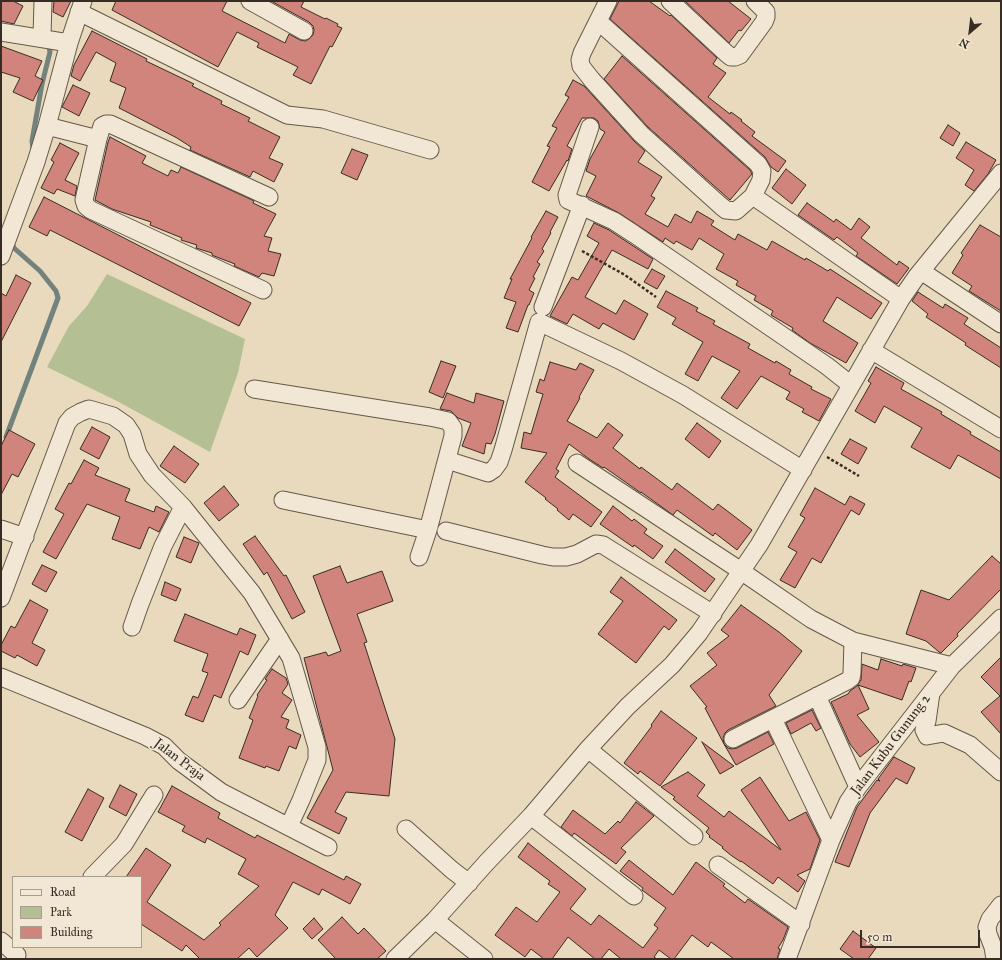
<!DOCTYPE html>
<html>
<head>
<meta charset="utf-8">
<style>
	body { margin:0 }
	#map { position:relative; width:1002px; height:960px; overflow:hidden; background:#e9dabd; font-family:"IM FELL Great Primer",serif }
	canvas { display:block }
	.frame { position:absolute; inset:0; border:2px solid #382d24; pointer-events:none }
	.legend { position:absolute; left:12px; top:876px; width:130px; height:72px; box-sizing:border-box; background:#f1e7d4; border:1px solid #a79d8e; margin:0; padding:5px 7px; list-style:none; font-size:12px; color:#382d24 }
	.legend li { display:flex; align-items:center; gap:8px; height:20px }
	.legend b { width:20px; border:1px solid #a79d8e }
	.north { position:absolute; left:950px; top:12px; width:40px; height:40px; -webkit-text-stroke:3px #f1e7d4; paint-order:stroke; rotate:208deg; font-size:11px; font-weight:700; line-height:16px; text-align:center; color:#382d24 }
	.north::after { content:''; display:block; margin:auto; width:14px; height:18px; background:#382d24; clip-path:polygon(50% 0,100% 100%,50% 72%,0 100%) }
	.scale { position:absolute; left:860px; top:930px; width:120px; height:18px; box-sizing:border-box; border:2px solid #382d24; border-top:0; padding-left:5px; font-size:12px; line-height:14px; white-space:nowrap; color:#382d24; -webkit-text-stroke:3px #f1e7d4; paint-order:stroke }
</style>
</head>
<body>
<div id="map">
<canvas width="1002" height="960"></canvas>
<div class="frame"></div>
<ul class="legend">
<li><b style="height:5px;background:#f1e7d4"></b>Road</li>
<li><b style="height:11px;background:#b4c093"></b>Park</li>
<li><b style="height:11px;background:#d1847c"></b>Building</li>
</ul>
<div class="north">N</div>
<div class="scale">50 m</div>
</div>
<script>
const context = document.querySelector('canvas').getContext('2d');
context.lineJoin = 'round';
function fill(path, color) { context.fillStyle = color; context.fill(path, 'evenodd'); }
const shape = rows => new Path2D(rows.map(r => 'M' + r).join(''));
function strokePath(path, color, width, dash) { context.strokeStyle = color; context.lineWidth = width; context.lineCap = dash ? 'butt' : 'round'; context.setLineDash(dash || []); context.stroke(path); }
function write(font, color, halo, rows, align = 'center') {
  context.font = font + ' "IM FELL Great Primer",serif'; context.lineWidth = 3.5; context.setLineDash([]); context.textBaseline = 'middle'; context.strokeStyle = halo; context.fillStyle = color; for (const [text, x, y, turn = 0] of rows) {
    context.save(); context.translate(x, y); context.rotate((+turn || 0) * Math.PI / 180); context.textAlign = isNaN(turn) ? turn : align; if (halo) context.strokeText(text, 0, 0); context.fillText(text, 0, 0); context.restore();
  }
}
const green = shape([
	[107,274,245,339,238,373,210,452,117,401,47,367,69,326,87,306]
]);
const stream = shape([
	[33,149,32,141,42,84,50,52,48,42],
	[6,437,58,298,56,291,40,271,14,248,11,241]
]);
const building = shape([
	[1,1,13,1,23,6,14,24,1,21,1,1],
	[54,1,71,1,63,17,53,12,54,1],
	[116,1,227,1,222,11,285,43,289,34,300,40,305,41,309,39,313,35,314,30,313,26,309,22,271,1,304,1,301,7,325,19,326,18,338,24,337,26,342,28,332,47,330,46,311,84,293,75,298,67,257,47,259,43,237,32,218,67,112,10,116,1],
	[619,1,649,1,670,16,671,15,717,58,713,64,726,73,708,97,730,114,731,112,742,120,741,121,755,132,752,136,786,161,778,172,771,167,765,157,610,19,619,1],
	[685,1,728,1,751,19,741,31,739,30,729,43,685,1],
	[92,31,147,59,146,61,194,84,192,86,222,101,221,104,250,118,248,121,280,137,269,158,283,164,274,182,253,171,250,177,190,150,191,147,177,138,125,111,119,108,126,88,110,81,116,63,96,52,80,81,71,76,74,65,92,31],
	[1,46,42,61,35,76,43,80,33,101,13,92,20,78,1,72,1,46],
	[622,56,750,170,752,174,730,200,648,127,604,79,622,56],
	[573,80,584,86,634,141,645,151,638,162,662,177,651,196,655,198,645,214,668,227,675,214,691,223,697,211,714,221,711,225,735,240,738,234,767,250,772,241,805,260,806,258,828,271,830,269,882,303,871,319,837,297,823,321,858,343,846,363,810,343,792,330,793,328,771,315,773,311,754,300,756,296,736,285,738,281,716,269,724,254,699,238,692,250,676,241,674,244,665,238,663,242,619,213,586,196,596,176,586,171,590,159,605,132,600,129,598,121,594,118,582,118,567,146,572,149,568,161,567,160,549,191,532,182,550,147,547,146,557,128,552,126,569,97,565,95,573,80],
	[73,85,90,93,79,116,62,107,73,85],
	[948,125,960,133,953,146,940,138,948,125],
	[110,137,146,156,142,163,168,176,171,170,178,173,181,167,250,199,254,201,253,203,276,214,264,236,272,238,268,251,281,254,274,276,262,273,259,277,234,266,235,264,214,256,212,255,212,253,196,248,197,245,181,240,182,238,150,225,151,222,112,209,95,200,108,142,110,137],
	[966,142,996,160,988,174,974,191,965,185,974,170,956,158,966,142],
	[60,143,79,153,65,180,77,186,75,196,57,189,54,194,41,188,54,162,51,160,60,143],
	[352,149,368,155,357,180,341,173,352,149],
	[786,169,806,185,792,204,772,188,786,169],
	[44,197,251,303,239,326,50,230,47,236,29,227,44,197],
	[807,203,834,222,836,219,851,230,859,218,870,227,861,238,897,265,899,261,909,268,897,284,856,256,858,253,837,237,834,240,798,215,807,203],
	[546,211,558,217,550,232,551,233,542,249,544,251,537,262,540,264,533,277,535,278,529,290,534,293,529,305,528,305,518,332,506,328,516,302,504,298,512,279,510,279,532,238,531,237,546,211],
	[594,223,609,230,653,259,648,269,612,250,585,297,616,314,624,300,648,314,634,340,603,323,599,329,573,314,567,324,550,316,572,277,578,280,599,243,587,236,594,223],
	[980,225,1001,237,1001,311,969,291,972,286,952,273,963,255,961,253,980,225],
	[652,269,665,276,657,289,644,282,652,269],
	[16,275,31,283,1,342,1,293,6,296,16,275],
	[666,291,698,308,696,311,715,321,713,324,750,344,748,348,775,363,776,361,791,370,789,374,812,387,811,389,831,399,819,421,802,412,804,409,786,399,790,392,761,376,737,409,721,398,740,371,712,356,698,381,685,374,703,342,672,324,676,318,657,307,666,291],
	[918,292,943,308,945,304,968,318,964,324,1001,348,1001,368,965,345,966,343,926,317,928,314,912,301,918,292],
	[441,361,456,366,443,398,429,392,441,361],
	[550,362,576,370,580,363,594,370,579,397,580,398,567,421,597,438,608,423,623,435,613,448,640,469,641,467,672,490,677,483,713,510,718,504,730,513,752,530,737,550,715,533,713,536,677,510,673,515,641,492,641,493,604,467,603,468,589,459,569,444,556,469,559,471,555,477,602,512,591,527,573,514,569,520,557,510,558,509,545,499,546,498,525,482,547,453,521,448,524,432,531,434,543,394,536,392,540,379,544,381,550,362],
	[876,367,904,383,901,389,942,412,941,414,971,432,970,434,1001,452,1001,479,958,455,950,469,911,447,922,428,884,406,875,423,855,411,871,383,868,381,876,367],
	[447,393,474,403,476,393,504,401,495,434,491,444,486,443,484,454,462,446,471,423,458,418,451,411,440,409,447,393],
	[697,423,721,441,709,458,685,439,697,423],
	[92,427,110,437,99,459,80,449,92,427],
	[9,430,35,444,18,477,12,474,1,495,1,446,9,430],
	[850,439,867,448,858,464,841,454,850,439],
	[174,446,199,464,185,483,160,466,174,446],
	[84,460,99,468,95,475,130,489,125,501,154,512,156,506,169,512,159,532,149,527,140,549,112,539,120,517,87,504,56,559,43,552,64,514,55,509,69,483,71,484,84,460],
	[224,486,239,505,219,521,204,503,224,486],
	[815,488,845,505,850,496,865,504,859,515,851,510,821,563,812,558,795,588,780,580,797,552,788,547,805,518,800,515,815,488],
	[613,506,632,521,634,519,647,529,644,533,663,546,653,559,634,545,633,547,600,524,613,506],
	[255,536,284,576,286,575,305,612,292,619,267,572,264,575,243,544,255,536],
	[184,537,199,543,191,563,176,557,184,537],
	[675,549,715,579,705,592,665,562,675,549],
	[992,556,1001,564,1001,589,957,634,958,636,941,653,939,652,926,641,906,634,921,590,949,600,992,556],
	[42,565,57,572,46,592,32,584,42,565],
	[340,566,347,583,382,571,393,601,357,614,367,642,364,643,395,739,389,796,346,792,335,812,347,818,339,834,307,818,333,770,304,658,326,652,328,656,341,651,313,576,340,566],
	[621,577,677,620,669,630,664,626,636,663,598,634,623,601,610,592,621,577],
	[165,582,181,589,176,601,161,595,165,582],
	[30,600,48,610,32,643,45,650,37,666,17,655,15,658,1,651,1,645,11,626,15,628,30,600],
	[741,605,779,632,802,651,769,695,776,706,728,730,725,733,723,738,724,744,705,708,707,707,690,686,717,665,707,653,729,636,721,630,741,605],
	[185,614,237,635,240,628,256,635,248,655,240,651,221,698,214,695,203,722,185,715,193,696,198,698,208,673,202,671,208,654,174,641,185,614],
	[1001,657,1001,734,981,712,1000,696,981,677,1001,657],
	[881,659,902,666,903,664,916,668,911,682,909,681,902,700,858,685,869,709,857,715,879,742,860,757,850,744,831,702,848,694,850,691,857,686,861,680,862,664,878,670,881,659],
	[272,669,286,678,288,684,282,693,292,700,281,717,289,720,286,728,301,735,296,749,289,746,279,771,266,766,265,768,239,758,253,720,249,718,258,696,257,695,267,680,265,679,272,669],
	[812,710,821,728,816,731,811,723,791,734,786,723,812,710],
	[661,711,697,738,660,786,640,771,638,774,624,763,652,726,651,725,661,711],
	[768,732,774,744,736,765,724,744,728,748,732,749,737,748,768,732],
	[702,742,734,766,720,774,702,742],
	[894,757,915,768,907,784,896,778,870,813,849,867,835,862,857,807,877,780,880,781,878,779,894,757],
	[688,772,705,785,697,796,724,817,729,811,781,850,741,790,760,777,789,821,806,812,820,840,810,869,797,875,805,881,798,892,778,877,773,884,741,861,741,862,732,856,722,848,723,847,709,837,710,836,706,832,709,828,673,799,675,797,661,787,688,772],
	[120,785,137,794,126,816,109,807,120,785],
	[172,786,220,813,218,818,255,838,257,835,344,880,346,876,361,884,350,904,322,889,319,895,293,882,275,915,288,928,257,957,249,948,237,959,200,959,186,945,182,951,141,924,141,877,126,877,146,848,171,865,147,902,204,940,221,925,219,923,259,886,238,874,246,859,207,838,205,843,182,831,185,826,158,812,172,786],
	[88,789,104,798,82,841,65,832,88,789],
	[636,802,654,816,621,848,626,852,616,864,574,833,572,836,561,827,573,810,605,834,618,821,620,823,636,802],
	[528,843,586,889,570,909,591,925,599,915,643,948,658,928,654,925,666,908,642,890,643,888,620,871,629,860,673,895,696,862,725,884,723,886,745,903,748,899,788,927,783,940,778,948,780,949,777,959,734,959,711,942,708,947,692,935,674,959,671,959,659,950,654,957,657,959,621,959,609,949,601,959,595,959,568,937,552,959,544,959,531,949,525,957,495,935,516,907,537,922,560,892,548,884,550,881,518,857,528,843],
	[342,917,358,934,364,928,386,951,377,959,336,959,318,940,342,917],
	[314,918,323,929,312,939,303,929,314,918],
	[853,931,876,948,868,959,854,959,840,949,853,931]
]);
const path = shape([
	[582,251,625,275,656,297],
	[827,457,859,476]
]);
const minor = shape([
	[250,1,304,31],
	[670,1,726,53,731,57,735,57,740,55,764,22,766,17,766,12,755,1],
	[79,12,287,115,323,119,430,150],
	[598,21,758,164,762,171,761,180,753,196,736,211,726,210,721,206,641,134,592,80,581,66,580,60,582,53,608,1],
	[1,32,69,43],
	[42,37,43,1],
	[47,126,98,139],
	[590,127,567,195,568,200,614,221,634,234,827,366,851,385],
	[753,196,901,299],
	[1,256,36,162,47,126,69,43,83,1],
	[921,271,1001,324],
	[263,290,91,210,86,206,84,200,98,139,102,126,106,124,110,124,269,197],
	[543,307,582,205],
	[871,350,1001,429],
	[254,389,430,417,448,421,453,428,453,436,428,530,419,557],
	[447,460,488,473,494,469,499,462,503,450,539,322,621,361,683,395,803,470],
	[577,463,741,571,811,619,853,641,952,666],
	[283,500,428,530],
	[1,529,25,537],
	[446,531,542,555,553,557,566,557,577,554,596,544,603,545,713,614],
	[1,598,67,423,72,417,81,412,89,409,113,416,126,425,132,434,138,454,152,475,183,507,252,593,291,658,317,747,317,760,301,800,289,826],
	[132,627,140,604,163,546,183,507],
	[1,677,145,736,164,746,179,761,221,792,328,847],
	[931,693,927,721,924,730,927,736,944,733,970,745,1001,772],
	[817,696,858,787],
	[238,700,280,639],
	[773,719,831,840],
	[733,739,847,681,851,678,852,673,853,641],
	[588,749,694,836],
	[531,816,634,896],
	[406,829,452,870,469,883],
	[718,865,801,924],
	[92,877,124,844,154,795],
	[435,920,484,959],
	[1,941,17,955],
	[395,959,435,920,487,862,531,816,588,749,628,706,672,665,699,633,759,545,901,299,917,276,1001,173],
	[787,959,831,840,848,802,858,787,952,666,1001,618],
	[995,959,993,947,988,934,987,927,990,919,1001,905]
]);
const streetNames = [
	["Jalan Kubu Gunung 2",891,745,-53],
	["Jalan Praja",179,760,37]
];
fill(green, '#b4c093');
strokePath(stream, '#72827c', 5);
fill(building, '#d1847c');
strokePath(building, '#382d24', 1);
strokePath(minor, '#64584a', 19);
strokePath(path, '#382d24', 2.5, [3, 2]);
strokePath(minor, '#f1e7d4', 17);
write('14px', '#382d24', '#f1e7d4', streetNames);
</script>
</body>
</html>
